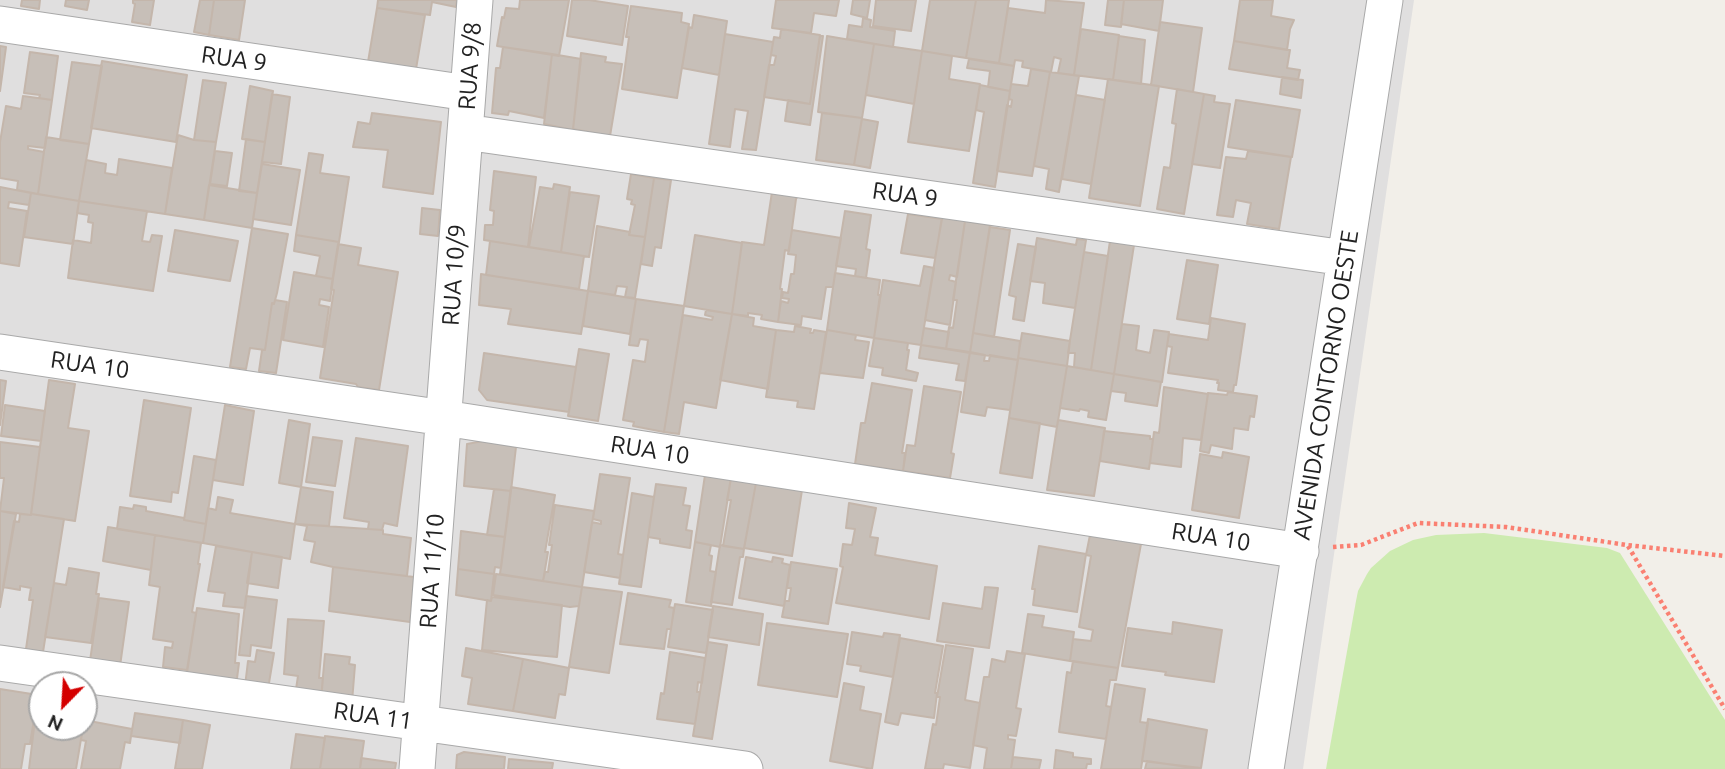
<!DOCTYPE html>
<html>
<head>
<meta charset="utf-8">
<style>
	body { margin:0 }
	#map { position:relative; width:1725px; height:769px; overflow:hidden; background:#f2efe9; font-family:Ubuntu,sans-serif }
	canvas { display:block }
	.north { position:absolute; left:28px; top:671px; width:70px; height:70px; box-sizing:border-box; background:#fff; border:2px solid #a7a7a7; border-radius:50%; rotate:204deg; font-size:19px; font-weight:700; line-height:28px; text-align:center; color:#222 }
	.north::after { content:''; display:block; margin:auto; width:24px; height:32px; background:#d40000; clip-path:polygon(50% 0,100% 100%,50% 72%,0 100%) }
</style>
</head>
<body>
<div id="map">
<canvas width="1725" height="769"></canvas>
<div class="north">N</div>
</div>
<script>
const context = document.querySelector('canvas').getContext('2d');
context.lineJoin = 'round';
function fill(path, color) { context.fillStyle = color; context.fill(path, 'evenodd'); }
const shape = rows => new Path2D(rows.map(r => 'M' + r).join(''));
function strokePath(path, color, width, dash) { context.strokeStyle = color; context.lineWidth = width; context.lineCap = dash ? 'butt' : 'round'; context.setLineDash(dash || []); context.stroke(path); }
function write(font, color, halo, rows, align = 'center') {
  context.font = font + ' Ubuntu,sans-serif'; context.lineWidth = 6; context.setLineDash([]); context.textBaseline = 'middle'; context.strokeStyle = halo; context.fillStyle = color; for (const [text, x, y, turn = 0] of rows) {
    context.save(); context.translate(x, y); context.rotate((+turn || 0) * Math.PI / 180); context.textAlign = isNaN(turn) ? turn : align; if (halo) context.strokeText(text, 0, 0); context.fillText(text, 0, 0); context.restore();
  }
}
const residential = shape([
	[0,0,1414,0,1303,769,0,769],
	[42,685,84,685,84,727,42,727]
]);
const grass = shape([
	[1484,533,1607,548,1620,553,1725,720,1725,769,1326,769,1356,601,1358,591,1367,574,1371,568,1390,551,1413,540,1436,535]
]);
const building = shape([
	[22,0,40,0,39,9,21,6,22,0],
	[66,0,89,0,87,10,65,6,66,0],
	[133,0,154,0,150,25,132,22,135,4,133,3,133,0],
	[200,0,214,0,209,35,194,32,200,0],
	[214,0,245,0,239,40,209,35,214,0],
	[378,0,457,0,456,7,432,2,430,15,377,8,378,0],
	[520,0,569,0,559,56,497,46,502,17,504,18,506,8,519,9,520,0],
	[572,0,589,0,628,6,622,45,567,36,572,0],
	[776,0,839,0,836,16,814,13,811,33,772,28,776,0],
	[853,0,870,0,867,18,851,14,853,0],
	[876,0,916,0,911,31,873,26,876,0],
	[930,0,976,0,966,58,922,51,930,0],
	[976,0,1009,0,999,63,966,58,976,0],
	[1046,0,1084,3,1074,75,1058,73,1061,59,1054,57,1051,72,1022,67,1023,61,1015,60,1014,66,999,63,1008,8,1045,13,1046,0],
	[1108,0,1124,0,1121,27,1105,25,1108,0],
	[1124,0,1163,0,1159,31,1121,24,1124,0],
	[1240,0,1273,0,1271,16,1294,20,1290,29,1287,50,1234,41,1240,0],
	[631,6,682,13,681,22,689,24,677,98,622,89,629,37,626,37,631,6],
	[377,8,425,15,416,69,368,62,377,8],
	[694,15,727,21,719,75,682,68,689,27,692,28,694,15],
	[863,18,871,20,870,27,895,31,893,47,847,39,849,25,862,27,863,18],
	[1160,22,1202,28,1193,92,1151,85,1160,22],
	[781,29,820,35,810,104,764,97,769,65,774,65,776,56,771,55,774,37,780,38,781,29],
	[1081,29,1119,35,1113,80,1074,75,1081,29],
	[725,34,773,42,756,150,742,149,748,111,735,109,730,147,709,144,725,34],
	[820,36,823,36,810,125,785,121,788,100,810,104,820,36],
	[827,36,874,44,862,118,818,112,827,36],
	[1119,36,1145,40,1141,84,1113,80,1119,36],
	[1234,41,1290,50,1287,68,1300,70,1298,80,1229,69,1234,41],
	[874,44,922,51,914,104,866,95,874,44],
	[0,46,6,47,0,91,0,46],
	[503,47,552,54,544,118,509,111,508,115,492,113,496,68,500,68,503,47],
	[922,51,952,56,949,79,980,84,969,151,908,142,922,51],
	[30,52,58,56,52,100,39,98,40,95,24,93,30,52],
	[581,53,606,57,605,62,622,64,610,136,573,129,581,53],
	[552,54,581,59,573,130,544,124,552,54],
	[969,59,1014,66,1010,91,988,87,990,71,967,68,969,59],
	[102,61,187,75,176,142,91,128,102,61],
	[72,62,102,66,89,144,60,140,72,62],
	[1031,69,1050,72,1032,176,997,171,1007,105,1011,107,1012,100,1009,99,1011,84,1028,86,1031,69],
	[1050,72,1079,76,1059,192,1046,189,1049,169,1034,166,1050,72],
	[1282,77,1303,80,1301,98,1280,94,1282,77],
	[1108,79,1159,86,1140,206,1089,198,1108,79],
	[203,80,226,83,216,142,194,140,203,80],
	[980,85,1010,91,995,187,973,183,984,112,976,110,980,85],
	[250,86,273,91,265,142,242,139,250,86],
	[1177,89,1204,94,1184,214,1157,209,1164,167,1170,168,1176,124,1172,123,1177,89],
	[272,94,290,97,281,164,262,162,272,94],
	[1204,94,1215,96,1214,102,1230,104,1220,168,1192,164,1204,94],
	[1076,95,1105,100,1091,184,1062,179,1076,95],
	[23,96,52,100,45,148,28,146,28,149,44,152,38,194,17,190,18,181,0,178,0,142,6,106,21,109,23,96],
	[1236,100,1300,110,1292,157,1228,147,1236,100],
	[372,113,441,122,433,194,383,187,388,150,353,147,358,122,370,124,372,113],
	[822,113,862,118,854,165,816,160,822,113],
	[862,119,878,122,870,168,854,165,862,119],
	[178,135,194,140,216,142,204,220,165,214,178,135],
	[46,137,89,144,79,201,38,194,46,137],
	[246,139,265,142,257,193,239,191,246,139],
	[215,151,232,153,227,186,210,184,215,151],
	[1248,151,1291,157,1279,229,1247,224,1251,203,1236,200,1233,217,1217,215,1226,157,1246,159,1248,151],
	[309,153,323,155,320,173,349,177,339,242,296,235,309,153],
	[119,159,172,168,165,214,79,201,86,160,106,164,105,173,117,175,119,159],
	[262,164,300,170,291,225,253,219,262,164],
	[494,171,536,177,528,247,484,240,485,225,493,225,494,211,490,210,494,171],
	[631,174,654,178,645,237,629,235,635,205,631,204,632,200,627,199,631,174],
	[654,178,671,180,661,248,655,247,652,266,641,264,654,178],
	[554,184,570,187,561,252,529,247,540,187,553,189,554,184],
	[209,185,257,193,252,228,204,220,209,185],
	[0,187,31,193,29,205,9,202,8,208,27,211,19,266,0,263,0,187],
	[570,192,599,196,589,257,561,252,570,192],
	[772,192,798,196,796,199,789,251,785,250,780,289,782,289,778,322,761,319,762,315,748,313,748,316,732,314,742,242,764,245,772,192],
	[31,193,79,201,73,244,24,237,31,193],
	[79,201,147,211,142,241,150,242,152,235,162,236,153,291,68,278,73,240,91,243,93,223,88,222,89,215,77,213,79,201],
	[422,208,440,210,438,236,420,234,422,208],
	[845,211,871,215,866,249,870,250,866,278,855,276,856,269,836,266,845,211],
	[908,214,942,219,935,258,901,253,908,214],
	[942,217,965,221,957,277,950,275,949,280,956,282,950,325,925,320,942,217],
	[965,221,990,225,970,353,946,349,949,327,953,328,957,300,953,300,965,221],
	[597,226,630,232,629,235,645,237,635,298,625,297,627,287,617,286,615,295,588,291,597,226],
	[990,227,1010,230,994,337,973,333,990,227],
	[252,228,288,234,277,293,274,304,272,303,265,350,250,348,246,369,230,367,252,228],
	[175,230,238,241,230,281,168,271,175,230],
	[792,230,841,238,833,287,826,287,821,319,802,316,801,325,778,322,781,301,788,303,789,299,782,298,783,292,788,293,791,274,794,274,796,255,788,254,792,230],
	[296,235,339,242,333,279,316,276,320,256,294,251,296,235],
	[695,235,742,243,732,314,684,306,695,235],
	[1037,238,1076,245,1077,239,1086,240,1075,308,1043,303,1045,283,1030,281,1037,238],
	[490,241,584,256,579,289,486,275,490,241],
	[1110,241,1134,245,1114,374,1091,370,1110,241],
	[338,244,361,248,358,265,398,272,379,390,358,387,356,384,320,378,334,290,331,289,338,244],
	[1018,244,1036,247,1024,321,1013,319,1016,297,1009,295,1018,244],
	[1084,252,1108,256,1091,370,1074,367,1075,353,1068,353,1084,252],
	[1187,260,1218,265,1209,324,1177,319,1187,260],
	[924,266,934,268,921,345,874,338,883,280,920,286,924,266],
	[294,272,333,279,330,301,320,299,319,305,329,307,323,347,283,340,294,272],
	[835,273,880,280,878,295,880,295,874,338,827,330,835,273],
	[481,274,588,291,581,334,508,324,511,309,479,305,481,274],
	[588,291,636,299,630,334,583,326,588,291],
	[636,299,684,306,664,432,633,426,634,422,623,420,633,360,645,362,648,340,640,339,638,346,629,345,636,299],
	[275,300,287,302,276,373,259,371,262,350,265,350,272,303,274,304,275,300],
	[706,310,732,314,716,408,684,402,679,434,664,432,683,315,712,320,713,317,705,315,706,310],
	[732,314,754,318,753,326,776,330,768,389,720,380,732,314],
	[1211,318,1245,324,1236,385,1234,385,1233,392,1218,390,1219,383,1217,383,1218,380,1168,373,1172,347,1167,346,1169,334,1208,340,1211,318],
	[1122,324,1139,326,1136,350,1150,353,1154,330,1169,332,1162,382,1114,374,1122,324],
	[795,326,811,329,810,333,813,333,814,330,826,332,814,409,797,407,798,401,766,397,776,330,794,332,795,326],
	[924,328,949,332,946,349,921,345,924,328],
	[827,330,856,335,855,340,869,342,863,378,820,373,827,330],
	[973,333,1020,341,1018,360,970,353,973,333],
	[1022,333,1070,341,1067,366,1018,358,1022,333],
	[874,338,908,343,907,350,909,350,906,370,918,373,916,381,882,375,883,368,869,366,874,338],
	[921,345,970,352,965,381,956,380,959,364,919,358,921,345],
	[579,349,609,354,598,421,568,416,579,349],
	[970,352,985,355,984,361,989,361,990,355,1018,360,1010,410,987,407,985,416,961,412,970,352],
	[484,353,576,367,569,412,487,400,479,390,484,353],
	[1018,358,1067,366,1057,427,1009,418,1018,358],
	[1067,366,1114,374,1106,420,1088,417,1089,411,1080,409,1079,411,1060,408,1067,366],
	[1114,374,1161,382,1157,406,1125,401,1126,393,1111,391,1114,374],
	[0,380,6,381,0,425,0,380],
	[49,380,75,384,68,428,89,431,75,521,31,514,49,380],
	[872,383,912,390,902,453,905,453,903,471,855,464,861,423,865,423,872,383],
	[924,386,961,392,951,453,954,454,950,478,903,471,907,445,915,446,924,386],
	[1164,387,1208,394,1201,440,1183,438,1181,467,1150,463,1154,432,1159,433,1164,387],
	[1228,392,1257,396,1254,417,1250,416,1248,430,1234,428,1232,449,1211,445,1209,453,1200,451,1208,393,1227,395,1228,392],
	[144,400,191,408,178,493,172,492,171,502,130,496,144,400],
	[5,405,45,411,41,441,1,436,5,405],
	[225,405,254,411,243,485,213,480,225,405],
	[1009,418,1040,423,1032,478,1000,473,1009,418],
	[289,420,310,424,301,487,279,483,289,420],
	[1058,420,1105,428,1094,496,1047,490,1058,420],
	[1104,431,1150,436,1150,439,1153,439,1149,469,1100,461,1104,431],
	[313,437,342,441,335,486,306,482,313,437],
	[356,438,408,446,397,526,384,523,382,530,368,529,369,522,344,518,356,438],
	[483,441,516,447,511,491,464,486,467,444,483,441],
	[0,442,40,447,31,515,0,511,4,478,0,478,0,442],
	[1223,452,1249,457,1239,518,1192,510,1200,454,1222,458,1223,452],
	[194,456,216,460,206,524,184,520,194,456],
	[600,474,630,478,618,554,623,555,620,578,584,572,592,522,601,524,601,521,593,519,600,474],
	[705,475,731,478,720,547,695,542,705,475],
	[731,478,756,483,744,549,723,546,731,500,727,500,731,478],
	[756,483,802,490,792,556,744,548,756,483],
	[656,484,686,488,683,505,690,506,686,530,692,531,690,548,660,543,660,539,648,537,656,484],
	[301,487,333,492,329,526,295,524,301,487],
	[511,487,555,495,545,552,548,552,543,581,500,574,511,487],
	[494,489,511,491,505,537,487,535,494,489],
	[632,493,654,497,641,587,619,584,632,493],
	[218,497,233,500,230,513,295,524,290,559,203,543,208,508,216,510,218,497],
	[849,503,876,508,870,537,878,538,875,555,937,566,929,619,836,603,843,567,840,566,843,544,852,545,855,529,846,528,849,503],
	[134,505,146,507,146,511,184,518,184,520,206,524,203,543,117,529,120,507,133,509,134,505],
	[555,505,594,511,582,587,543,581,545,572,548,572,552,545,549,545,555,505],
	[0,511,16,514,0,607,0,511],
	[20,514,31,515,31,514,64,519,43,652,26,649,33,600,29,600,31,588,20,586,20,590,3,587,14,521,19,522,20,514],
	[295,524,383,530,383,534,411,538,407,576,333,567,311,562,315,542,304,540,307,526,295,524],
	[108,527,155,535,151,570,103,561,108,527],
	[461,531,505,537,501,568,495,567,494,574,458,569,461,531],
	[155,535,201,543,198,564,200,564,192,612,196,613,187,670,163,667,165,647,172,648,173,642,153,639,160,587,149,585,155,535],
	[1090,535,1141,544,1118,668,1070,661,1073,639,1091,641,1093,630,1079,627,1091,556,1086,555,1090,535],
	[695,542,711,545,709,555,712,556,710,571,716,572,711,606,686,602,695,542],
	[720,545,744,549,743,557,740,557,732,605,711,602,720,545],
	[216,546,252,552,245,608,223,606,225,593,208,591,216,546],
	[1039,546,1086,554,1077,612,1033,605,1035,589,1032,589,1039,546],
	[252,552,282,557,278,588,247,583,252,552],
	[746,557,772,562,773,557,783,559,782,563,790,565,784,606,739,598,746,557],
	[791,562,837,569,828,624,782,617,785,601,789,601,791,588,787,588,791,562],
	[333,567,414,577,410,622,329,611,333,567],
	[69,568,99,573,96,594,99,594,91,643,45,637,54,583,66,585,69,568],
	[458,569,494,574,491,601,456,595,458,569],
	[496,574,582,587,579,606,570,607,493,595,496,574],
	[582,587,622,592,609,673,569,667,582,587],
	[985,587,998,588,989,648,937,641,943,603,982,609,985,587],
	[628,593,671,600,669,607,674,608,671,629,667,629,664,649,620,644,628,593],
	[246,596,277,600,271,648,251,645,250,656,239,655,246,596],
	[492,597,562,605,557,657,482,650,487,600,491,601,492,597],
	[99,598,129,602,120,666,90,661,99,598],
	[675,604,713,610,706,653,668,647,675,604],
	[713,606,763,614,759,645,708,637,713,606],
	[197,608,239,614,235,663,239,663,236,686,186,679,197,608],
	[1028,614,1044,616,1042,627,1074,632,1070,661,1022,653,1028,614],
	[288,619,324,621,319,678,323,678,321,700,295,696,298,676,284,674,288,619],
	[1173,622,1222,630,1214,682,1165,675,1166,672,1122,666,1128,628,1172,634,1173,622],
	[767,623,848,634,837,697,758,685,767,623],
	[852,632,883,637,884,633,900,635,893,677,860,671,861,666,847,664,852,632],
	[900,638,943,646,935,693,937,693,934,718,901,713,898,725,885,722,900,638],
	[708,642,727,645,712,739,693,736,708,642],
	[946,645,973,649,965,700,980,703,970,768,944,764,943,769,925,769,933,724,936,725,940,697,937,697,946,645],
	[466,648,523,659,513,711,468,704,472,678,462,676,466,648],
	[257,650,274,653,268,689,245,686,248,661,255,662,257,650],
	[1007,651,1025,654,1016,708,1021,709,1016,736,1008,735,1008,739,1015,740,1011,769,984,769,987,748,973,745,984,677,989,677,992,659,1005,662,1007,651],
	[670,652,705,658,702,683,698,682,697,692,700,692,695,724,657,719,661,693,664,694,670,652],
	[325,654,350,657,349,664,355,665,352,702,321,698,325,654],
	[523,659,569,668,565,695,559,694,555,718,513,711,523,659],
	[1073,661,1118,668,1116,680,1110,680,1106,706,1111,707,1106,739,1059,732,1067,672,1071,673,1073,661],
	[844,683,864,687,860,710,881,714,872,769,830,761,844,683],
	[1115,684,1145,689,1140,722,1148,723,1141,769,1101,769,1115,684],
	[0,689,38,695,30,744,25,744,21,769,0,769,0,689],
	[38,695,42,696,42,727,83,727,76,769,29,769,38,695],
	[135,713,183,720,180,743,131,736,135,713],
	[1148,719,1207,730,1201,768,1142,761,1148,719],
	[84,720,132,729,130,743,125,742,120,769,81,769,86,741,81,740,84,720],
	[183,720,210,725,202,769,175,769,183,720],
	[296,734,325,738,320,769,291,769,296,734],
	[325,736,364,741,360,769,320,769,325,736],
	[1056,750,1073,753,1073,757,1091,759,1091,764,1087,764,1086,769,1054,769,1056,750],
	[464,752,505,757,504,769,456,769,457,755,464,752],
	[1013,757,1041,760,1039,769,1011,769,1013,757],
	[361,758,396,763,395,769,360,769,361,758],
	[509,759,553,763,552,769,508,769,509,759],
	[1147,761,1187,767,1201,768,1145,769,1147,761]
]);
const path = shape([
	[1628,546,1725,709],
	[1333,547,1361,545,1418,523,1506,527,1627,545,1725,556]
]);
const minor = shape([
	[0,24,468,93],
	[465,132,1345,258],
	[0,352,444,418,1301,551],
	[0,663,745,769],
	[417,769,475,0],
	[1266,769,1385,0]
]);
const streetNames = [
	["RUA 9",234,59,8],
	["RUA 9/8",470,66,-86],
	["RUA 9",905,195,8],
	["RUA 10/9",454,275,-86],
	["RUA 10",90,365,8],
	["AVENIDA CONTORNO OESTE",1326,385,-81],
	["RUA 10",650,450,9],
	["RUA 10",1211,537,9],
	["RUA 11/10",432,571,-86],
	["RUA 11",373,716,8]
];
fill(residential, '#e0dfdf');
fill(grass, '#cdebb0');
fill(building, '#c7bfb8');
strokePath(building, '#c4b6ab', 2);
strokePath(minor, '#a9a9a9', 37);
strokePath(path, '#fa8072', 4.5, [3.5, 3.5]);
strokePath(minor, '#fff', 35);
write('24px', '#222', '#fff', streetNames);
</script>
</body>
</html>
